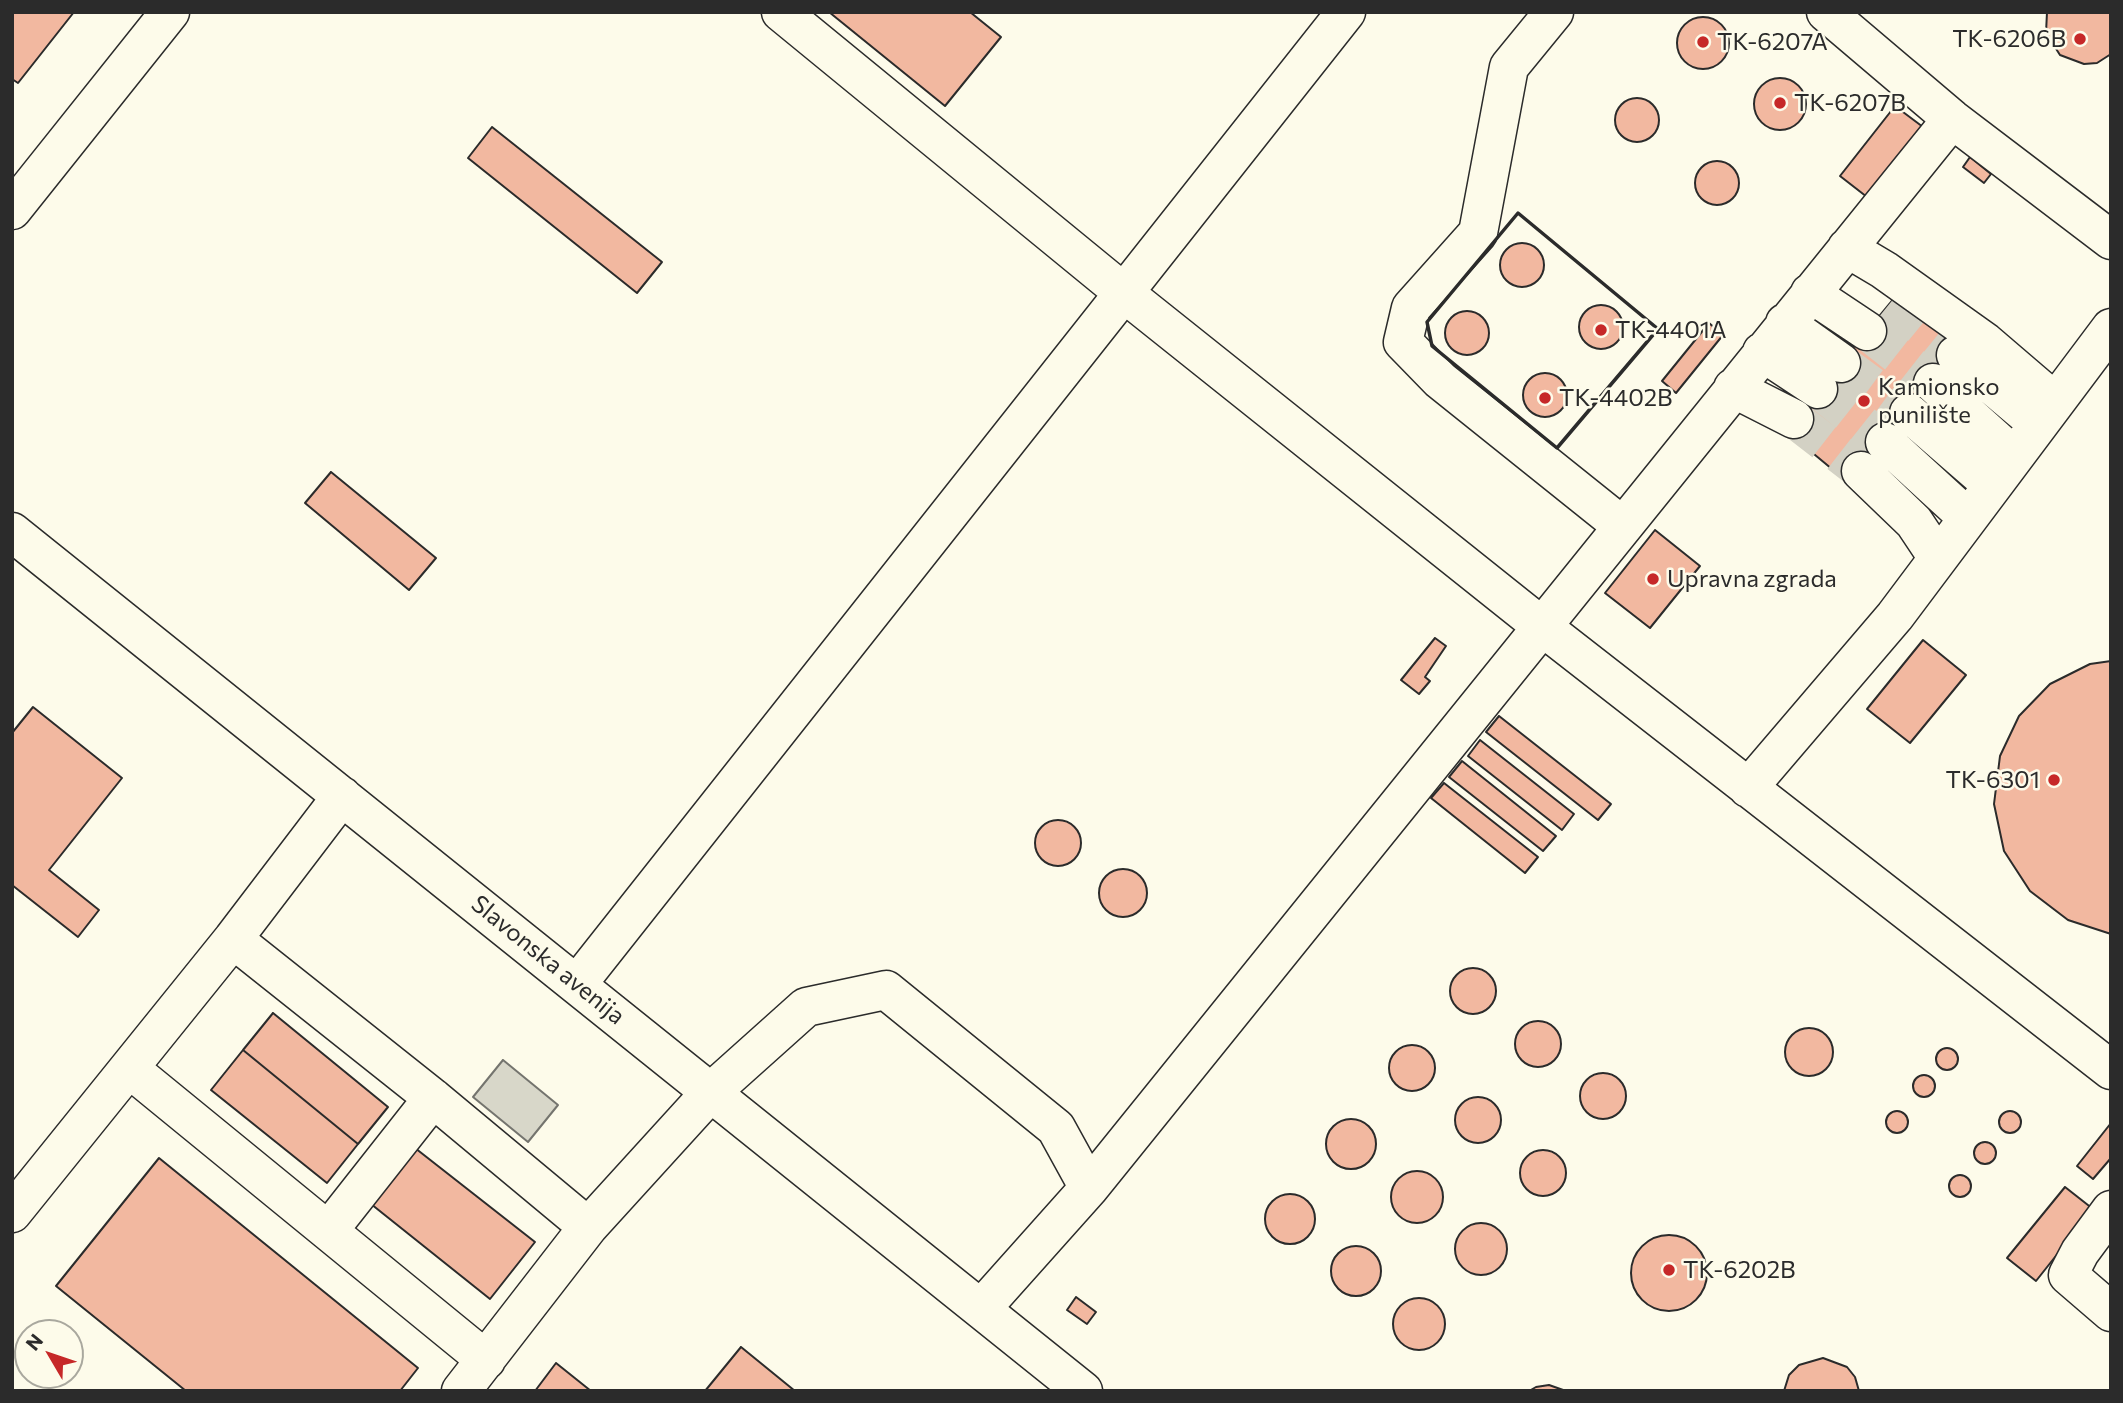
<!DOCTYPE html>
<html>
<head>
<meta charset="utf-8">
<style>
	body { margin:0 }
	#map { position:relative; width:2123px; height:1403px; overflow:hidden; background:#fdfbea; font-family:Commissioner,sans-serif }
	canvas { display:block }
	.frame { position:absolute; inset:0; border:14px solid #2b2b2b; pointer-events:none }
	.north { position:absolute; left:14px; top:1319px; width:70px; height:70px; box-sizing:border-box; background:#fdfbea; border:2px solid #a9a89e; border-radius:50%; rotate:309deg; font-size:19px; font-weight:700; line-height:28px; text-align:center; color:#2b2b2b }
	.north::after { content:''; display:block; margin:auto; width:24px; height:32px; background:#c62828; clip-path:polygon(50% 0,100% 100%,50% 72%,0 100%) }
</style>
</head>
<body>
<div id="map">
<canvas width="2123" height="1403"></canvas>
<div class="frame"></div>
<div class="north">N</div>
</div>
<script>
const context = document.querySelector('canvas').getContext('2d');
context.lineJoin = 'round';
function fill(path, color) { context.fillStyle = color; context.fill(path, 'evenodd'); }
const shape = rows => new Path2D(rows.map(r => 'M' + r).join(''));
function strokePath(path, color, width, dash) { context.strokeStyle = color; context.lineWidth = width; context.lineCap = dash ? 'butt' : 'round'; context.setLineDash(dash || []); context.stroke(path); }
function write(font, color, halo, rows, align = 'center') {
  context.font = font + ' Commissioner,sans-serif'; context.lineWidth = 5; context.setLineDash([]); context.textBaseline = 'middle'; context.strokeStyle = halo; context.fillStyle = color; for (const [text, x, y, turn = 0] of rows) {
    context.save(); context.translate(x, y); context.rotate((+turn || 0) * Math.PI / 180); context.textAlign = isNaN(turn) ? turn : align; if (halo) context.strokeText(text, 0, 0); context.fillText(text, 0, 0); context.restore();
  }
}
const water = shape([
	[503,1060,558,1105,528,1142,473,1097,503,1060]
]);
const building = shape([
	[12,12,74,12,18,83,12,79,12,12],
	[829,12,970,12,1001,37,945,106,829,12],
	[2047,12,2111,12,2111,54,2097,63,2084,64,2060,55,2046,33,2047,12],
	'1677 43a26 26 0 1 1 52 0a26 26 0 1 1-52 0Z',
	'1754 104a26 26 0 1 1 52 0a26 26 0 1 1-52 0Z',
	'1615 120a22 22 0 1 1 44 0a22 22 0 1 1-44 0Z',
	[1895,106,1923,127,1867,197,1840,176,1895,106],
	[492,127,662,262,637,293,468,158,492,127],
	[1970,157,1991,174,1984,183,1963,167,1970,157],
	'1695 183a22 22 0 1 1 44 0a22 22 0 1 1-44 0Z',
	'1500 265a22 22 0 1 1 44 0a22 22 0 1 1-44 0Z',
	[1896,296,1961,350,1850,484,1785,430,1896,296],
	'1579 327a22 22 0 1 1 44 0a22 22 0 1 1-44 0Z',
	'1445 333a22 22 0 1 1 44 0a22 22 0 1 1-44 0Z',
	[1709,323,1723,335,1676,393,1662,381,1709,323],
	'1523 395a22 22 0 1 1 44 0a22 22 0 1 1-44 0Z',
	[331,472,436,558,409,590,305,503,331,472],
	[1655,530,1700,566,1650,628,1605,593,1655,530],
	[1435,638,1446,646,1425,677,1430,681,1419,694,1401,680,1435,638],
	[1923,640,1966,675,1910,743,1867,709,1923,640],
	[2111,661,2111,934,2068,920,2030,891,2004,851,1994,804,2000,756,2019,716,2050,684,2090,664,2111,661],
	[33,707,122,778,49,870,99,910,78,937,12,885,12,733,33,707],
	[1499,716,1611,804,1598,820,1486,732,1499,716],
	[1480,740,1574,814,1562,830,1468,756,1480,740],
	[1462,761,1556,836,1543,851,1449,777,1462,761],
	[1444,783,1538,857,1525,873,1431,798,1444,783],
	'1035 843a23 23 0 1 1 46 0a23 23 0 1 1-46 0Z',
	'1099 893a24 24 0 1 1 48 0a24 24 0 1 1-48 0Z',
	'1450 991a23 23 0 1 1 46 0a23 23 0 1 1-46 0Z',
	[273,1013,388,1107,358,1144,243,1050,273,1013],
	'1515 1044a23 23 0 1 1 46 0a23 23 0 1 1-46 0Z',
	'1785 1052a24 24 0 1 1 48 0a24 24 0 1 1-48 0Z',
	'1389 1068a23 23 0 1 1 46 0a23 23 0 1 1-46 0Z',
	'1936 1059a11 11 0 1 1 22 0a11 11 0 1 1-22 0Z',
	[243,1050,358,1144,327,1183,211,1090,243,1050],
	'1580 1096a23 23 0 1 1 46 0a23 23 0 1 1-46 0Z',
	'1913 1086a11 11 0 1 1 22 0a11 11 0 1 1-22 0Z',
	'1455 1120a23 23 0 1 1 46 0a23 23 0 1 1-46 0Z',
	'1886 1122a11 11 0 1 1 22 0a11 11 0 1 1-22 0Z',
	'1999 1122a11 11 0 1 1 22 0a11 11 0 1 1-22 0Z',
	'1326 1144a25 25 0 1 1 50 0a25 25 0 1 1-50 0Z',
	[2111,1123,2111,1158,2093,1179,2077,1166,2111,1123],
	'1974 1153a11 11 0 1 1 22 0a11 11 0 1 1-22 0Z',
	[415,1148,535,1242,490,1299,371,1204,415,1148],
	'1520 1173a23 23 0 1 1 46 0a23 23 0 1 1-46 0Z',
	[159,1158,418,1368,400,1391,186,1391,56,1286,159,1158],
	'1391 1197a26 26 0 1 1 52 0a26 26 0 1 1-52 0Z',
	'1949 1186a11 11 0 1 1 22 0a11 11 0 1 1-22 0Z',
	[2065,1187,2093,1209,2036,1281,2007,1258,2065,1187],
	'1265 1219a25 25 0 1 1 50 0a25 25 0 1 1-50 0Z',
	'1455 1249a26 26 0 1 1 52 0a26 26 0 1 1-52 0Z',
	'1631 1273a38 38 0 1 1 76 0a38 38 0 1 1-76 0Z',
	'1331 1271a25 25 0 1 1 50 0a25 25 0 1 1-50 0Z',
	[1076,1297,1096,1312,1087,1324,1067,1310,1076,1297],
	'1393 1324a26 26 0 1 1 52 0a26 26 0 1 1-52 0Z',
	[741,1347,795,1391,705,1391,741,1347],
	[1823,1358,1847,1367,1855,1377,1859,1391,1784,1391,1789,1375,1799,1365,1823,1358],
	[556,1363,591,1391,535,1391,556,1363],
	[1549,1385,1566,1391,1529,1391,1536,1387,1549,1385]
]);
const minorTunnel = shape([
	[1891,302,1956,355],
	[1867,331,1933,383],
	[1841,363,1909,413],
	[1818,389,1885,442],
	[1794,419,1861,471]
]);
const minor = shape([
	[781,12,1124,293,1540,625,2111,1070],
	[1554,12,1509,67,1478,233,1411,308,1403,342,1440,380,1621,525],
	[1826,12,1952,119,2111,240],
	[12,210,170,12],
	[1847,248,1884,270,1985,342,2055,402],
	[1810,293,1867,331],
	[1785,323,1841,363],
	[1762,352,1818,389],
	[1956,355,2038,424],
	[1933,383,2014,456],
	[1733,388,1794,419],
	[1909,413,1992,485],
	[1885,442,1968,518],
	[1861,471,1914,522,1938,558],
	[12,532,1083,1391],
	[1748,788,1895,616,2111,328],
	[233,939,433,1098,588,1227],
	[578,983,1346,12],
	[130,1069,486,1360],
	[2111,1210,2080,1252,2068,1275,2111,1312],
	[12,1213,233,939,342,796],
	[329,1230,433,1098],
	[981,1309,1089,1188,1952,119],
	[461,1391,588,1227,710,1093,806,1007,886,990,1056,1128,1089,1188]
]);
const wall = shape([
	[1518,213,1658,329,1557,448,1432,346,1427,322,1518,213]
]);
const markers = [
	[2080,39,7,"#c62828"],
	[1703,42,7,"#c62828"],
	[1780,103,7,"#c62828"],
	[1601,330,7,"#c62828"],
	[1545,398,7,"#c62828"],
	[1864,401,7,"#c62828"],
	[1653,579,7,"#c62828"],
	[2054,780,7,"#c62828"],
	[1669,1270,7,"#c62828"]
];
const poiNames = [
	["TK-6206B",2066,39,"right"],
	["TK-6207A",1717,42],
	["TK-6207B",1794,103],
	["TK-4401A",1615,330],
	["Kamionsko",1878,387],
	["punilište",1878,415],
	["TK-4402B",1559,398],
	["Upravna zgrada",1667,579],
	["TK-6301",2040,780,"right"],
	["TK-6202B",1683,1270]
];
const streetNames = [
	["Slavonska avenija",548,960,39]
];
fill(water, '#d8d7c9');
strokePath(water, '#74746e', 2);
fill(building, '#f2b8a0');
strokePath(building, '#2b2b2b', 2);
strokePath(minorTunnel, '#d3d1c4', 38, [38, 19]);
strokePath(minor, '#2b2b2b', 41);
strokePath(minor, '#fdfbea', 38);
strokePath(wall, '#2b2b2b', 3.5);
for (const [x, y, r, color] of markers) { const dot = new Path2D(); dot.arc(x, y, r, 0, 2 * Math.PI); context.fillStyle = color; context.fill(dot); strokePath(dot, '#fdfbea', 2.5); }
write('24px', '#2b2b2b', '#fdfbea', poiNames, 'left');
write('24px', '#2b2b2b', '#fdfbea', streetNames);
</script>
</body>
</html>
